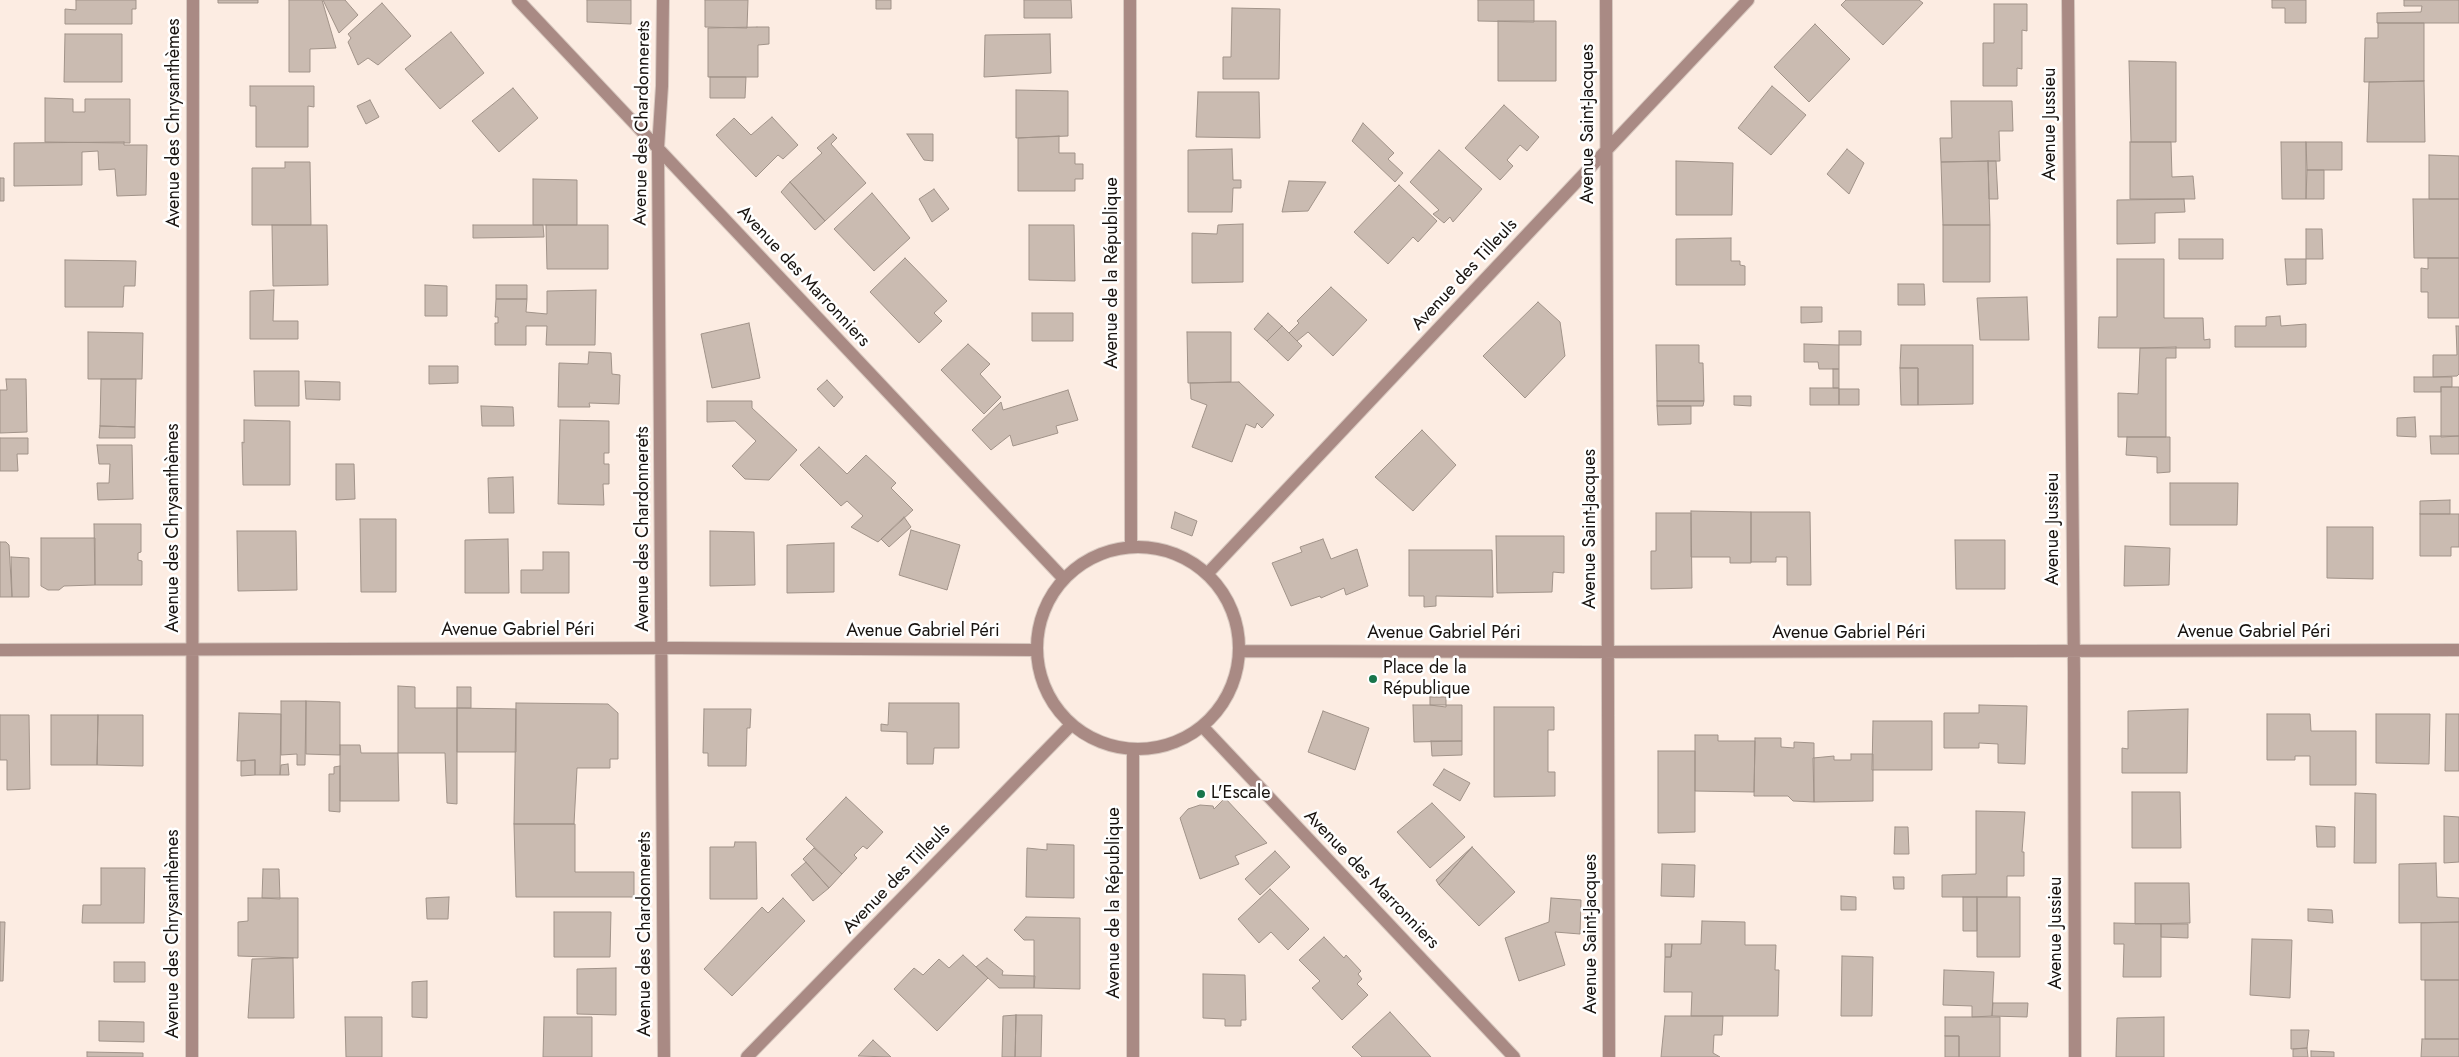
<!DOCTYPE html>
<html>
<head>
<meta charset="utf-8">
<style>
	body { margin:0 }
	canvas { display:block; background:#fcece2 }
</style>
</head>
<body>
<canvas width="2459" height="1057"></canvas>
<script>
const context = document.querySelector('canvas').getContext('2d');
context.lineJoin = 'round';
function fill(path, color) { context.fillStyle = color; context.fill(path, 'evenodd'); }
const shape = rows => new Path2D(rows.map(r => 'M' + r).join(''));
function strokePath(path, color, width, dash) { context.strokeStyle = color; context.lineWidth = width; context.lineCap = dash ? 'butt' : 'round'; context.setLineDash(dash || []); context.stroke(path); }
function write(font, color, halo, rows, align = 'center') {
  context.font = font + ' Jost,sans-serif'; context.lineWidth = 5; context.setLineDash([]); context.textBaseline = 'middle'; context.strokeStyle = halo; context.fillStyle = color; for (const [text, x, y, turn = 0] of rows) {
    context.save(); context.translate(x, y); context.rotate((+turn || 0) * Math.PI / 180); context.textAlign = isNaN(turn) ? turn : align; if (halo) context.strokeText(text, 0, 0); context.fillText(text, 0, 0); context.restore();
  }
}
const building = shape([
	[76,0,136,0,136,9,132,9,132,24,65,24,65,9,76,10,76,0],
	[218,0,258,0,258,3,218,3,218,0],
	[289,0,322,0,336,48,310,49,310,72,289,72,289,0],
	[323,0,345,0,358,15,339,33,323,0],
	[587,0,631,0,631,24,587,22,587,0],
	[705,0,748,0,747,28,705,27,705,0],
	[876,0,891,0,891,9,876,9,876,0],
	[1024,0,1071,0,1072,18,1024,18,1024,0],
	[1478,0,1534,0,1534,22,1478,21,1478,0],
	[1846,0,1919,0,1923,3,1883,45,1841,5,1846,0],
	[2272,0,2306,0,2306,23,2285,23,2285,8,2272,8,2272,0],
	[2404,0,2459,0,2459,23,2377,23,2377,13,2421,12,2422,6,2404,6,2404,0],
	[382,3,411,36,378,65,368,58,358,65,348,42,351,38,348,34,382,3],
	[1994,4,2027,4,2027,31,2022,30,2022,69,2017,68,2017,86,1983,86,1983,43,1994,43,1994,4],
	[1232,8,1280,9,1279,79,1223,79,1223,57,1231,57,1232,8],
	[1498,21,1556,21,1556,81,1498,81,1498,21],
	[2378,23,2424,23,2424,81,2364,82,2365,38,2378,38,2378,23],
	[1815,24,1850,59,1809,102,1774,67,1815,24],
	[757,27,769,27,769,44,758,45,758,77,708,77,708,28,757,27],
	[451,32,484,73,440,109,405,69,451,32],
	[65,34,122,34,122,82,64,82,65,34],
	[1050,34,1051,73,984,77,985,35,1050,34],
	[2129,61,2176,62,2176,142,2131,142,2129,61],
	[710,77,746,77,745,98,710,98,710,77],
	[2424,81,2425,142,2367,142,2369,82,2424,81],
	[250,86,314,86,314,107,308,106,308,147,256,147,256,106,250,106,250,86],
	[1772,86,1806,115,1771,155,1738,128,1772,86],
	[513,88,538,118,499,152,472,121,513,88],
	[1016,90,1068,91,1068,136,1016,138,1016,90],
	[1198,92,1259,92,1260,138,1196,137,1198,92],
	[45,98,73,99,73,112,85,112,85,99,130,99,130,143,45,142,45,98],
	[370,100,379,117,366,124,357,106,370,100],
	[1951,101,2012,101,2013,131,1999,131,2000,161,1941,162,1940,138,1952,138,1951,101],
	[1504,105,1539,137,1527,151,1520,145,1507,160,1513,166,1500,180,1465,148,1504,105],
	[772,117,798,145,783,159,778,155,756,177,716,135,734,118,751,135,772,117],
	[1363,123,1394,153,1388,159,1403,173,1395,182,1352,141,1363,123],
	[833,134,837,138,831,144,866,183,825,221,790,182,822,153,817,148,833,134],
	[907,134,933,134,933,161,924,160,907,134],
	[1059,136,1059,153,1075,153,1075,164,1083,164,1083,179,1075,179,1075,191,1018,191,1018,138,1059,136],
	[124,142,124,145,147,145,146,195,117,196,115,169,99,170,98,151,82,152,82,185,14,186,14,143,124,142],
	[2130,142,2171,142,2172,177,2193,176,2195,199,2130,199,2130,142],
	[2281,142,2306,142,2306,199,2282,199,2281,142],
	[2306,142,2342,142,2342,170,2307,170,2306,142],
	[1232,149,1233,180,1241,180,1241,188,1233,188,1232,212,1188,212,1188,150,1232,149],
	[1847,149,1864,163,1849,194,1827,174,1847,149],
	[1439,150,1482,189,1453,222,1450,217,1444,223,1433,214,1439,210,1410,182,1439,150],
	[2429,155,2459,156,2459,199,2429,199,2429,155],
	[1676,161,1733,163,1732,215,1676,215,1676,161],
	[1988,161,1996,161,1998,199,1989,199,1988,161],
	[1988,161,1990,225,1943,225,1941,162,1988,161],
	[285,162,310,162,311,225,252,225,252,168,285,168,285,162],
	[2307,170,2324,170,2324,199,2306,199,2307,170],
	[0,178,4,178,4,201,0,201,0,178],
	[533,179,577,180,577,225,533,225,533,179],
	[1289,181,1326,182,1308,211,1282,212,1289,181],
	[790,182,825,221,815,230,781,192,790,182],
	[1399,185,1437,221,1418,242,1413,237,1388,264,1354,232,1399,185],
	[934,189,949,209,932,222,919,199,934,189],
	[872,193,910,238,874,271,834,229,872,193],
	[2184,199,2185,212,2155,213,2155,243,2117,244,2117,200,2184,199],
	[2413,199,2459,199,2459,258,2414,258,2413,199],
	[1243,224,1243,282,1192,283,1192,233,1217,234,1218,225,1243,224],
	[272,225,327,225,328,285,273,286,272,225],
	[473,225,543,225,544,237,473,238,473,225],
	[546,225,608,225,608,269,547,269,546,225],
	[1029,225,1074,225,1075,281,1029,280,1029,225],
	[1943,225,1990,225,1990,282,1943,282,1943,225],
	[2306,229,2322,229,2323,259,2306,259,2306,229],
	[1731,238,1731,261,1740,261,1740,265,1745,266,1745,285,1676,285,1676,239,1731,238],
	[2179,239,2223,239,2223,259,2179,259,2179,239],
	[905,258,947,301,934,313,942,321,919,343,870,292,905,258],
	[2428,258,2459,258,2459,318,2428,318,2428,292,2421,292,2421,268,2428,269,2428,258],
	[2117,259,2164,259,2164,318,2203,318,2204,340,2210,339,2210,348,2098,348,2099,317,2117,317,2117,259],
	[2285,259,2306,259,2306,284,2287,285,2285,259],
	[65,260,136,261,135,286,124,286,123,307,65,307,65,260],
	[1898,284,1924,284,1925,305,1898,305,1898,284],
	[425,285,447,286,447,316,425,316,425,285],
	[496,285,527,285,527,299,496,299,496,285],
	[1331,287,1367,320,1333,356,1308,332,1297,341,1289,333,1299,323,1297,321,1331,287],
	[274,290,273,321,298,321,298,339,250,339,250,291,274,290],
	[596,290,595,345,546,345,547,326,526,326,526,345,495,345,495,323,498,323,498,317,495,317,496,299,527,299,526,312,547,314,547,291,596,290],
	[2027,297,2029,340,1980,340,1977,298,2027,297],
	[1538,302,1560,322,1565,356,1525,398,1483,356,1538,302],
	[1801,307,1822,307,1822,322,1801,323,1801,307],
	[1032,313,1073,313,1073,341,1032,341,1032,313],
	[1268,313,1282,326,1267,341,1254,329,1268,313],
	[2280,316,2281,326,2306,324,2306,347,2235,347,2235,326,2266,326,2266,317,2280,316],
	[749,323,760,378,712,388,701,334,749,323],
	[1282,326,1302,346,1288,361,1267,341,1282,326],
	[2456,326,2459,326,2459,374,2457,376,2433,377,2433,355,2457,355,2456,326],
	[1839,331,1861,331,1861,345,1839,345,1839,331],
	[88,332,143,333,142,379,88,379,88,332],
	[1187,332,1231,332,1231,382,1188,383,1187,332],
	[968,344,990,364,980,374,1001,397,984,414,941,370,968,344],
	[1804,344,1839,345,1839,369,1819,369,1818,362,1804,362,1804,344],
	[1656,345,1699,345,1699,363,1703,363,1704,401,1657,401,1656,345],
	[1901,345,1973,345,1973,404,1918,405,1918,368,1900,368,1901,345],
	[2176,347,2176,358,2166,358,2166,437,2118,437,2118,393,2138,394,2140,348,2176,347],
	[589,352,611,353,612,374,620,375,619,404,589,403,590,407,558,407,559,363,588,364,589,352],
	[429,366,458,366,458,383,429,384,429,366],
	[1900,368,1918,368,1918,405,1901,405,1900,368],
	[1833,369,1839,369,1839,388,1833,388,1833,369],
	[254,371,299,371,299,406,255,406,254,371],
	[2414,377,2452,377,2452,387,2441,387,2441,392,2414,392,2414,377],
	[6,379,26,379,27,432,0,433,0,390,7,390,6,379],
	[101,379,136,379,135,427,100,426,101,379],
	[827,380,843,397,834,407,817,389,827,380],
	[305,381,340,382,340,400,306,399,305,381],
	[1239,382,1274,415,1262,428,1257,423,1255,428,1246,424,1232,462,1192,447,1207,405,1191,399,1190,383,1239,382],
	[2441,387,2459,387,2459,436,2441,437,2441,387],
	[1810,388,1839,388,1839,405,1810,405,1810,388],
	[1839,389,1859,389,1859,405,1839,405,1839,389],
	[1068,390,1078,420,1056,426,1058,433,1013,446,1010,435,991,450,972,430,1001,402,1003,410,1068,390],
	[1734,396,1751,396,1751,406,1734,405,1734,396],
	[707,401,752,401,752,408,797,450,769,480,745,479,732,466,756,441,735,421,707,422,707,401],
	[1657,401,1704,401,1703,406,1657,406,1657,401],
	[481,406,513,407,514,426,482,426,481,406],
	[1657,406,1691,406,1691,424,1658,425,1657,406],
	[2415,417,2416,437,2397,436,2397,418,2415,417],
	[244,420,290,421,290,485,243,485,242,442,244,443,244,420],
	[560,420,609,421,609,453,604,453,604,464,609,464,609,484,603,484,604,505,558,504,560,420],
	[100,426,135,427,135,438,99,438,100,426],
	[1422,430,1456,465,1413,511,1375,477,1422,430],
	[2430,436,2459,436,2459,454,2431,454,2430,436],
	[2127,437,2170,437,2170,472,2157,473,2157,457,2126,455,2127,437],
	[0,438,28,438,28,454,17,454,18,471,0,471,0,438],
	[97,445,132,445,133,499,98,500,97,483,109,483,110,464,99,464,97,445],
	[819,447,847,474,866,455,896,483,891,488,913,510,878,542,851,527,863,516,847,501,841,506,800,465,819,447],
	[336,464,354,464,355,499,336,500,336,464],
	[513,477,514,513,489,513,488,478,513,477],
	[2170,483,2238,483,2237,525,2170,525,2170,483],
	[2450,500,2450,514,2420,514,2420,501,2450,500],
	[1691,511,1751,512,1751,563,1730,563,1730,557,1691,557,1691,511],
	[1175,512,1197,521,1192,536,1171,528,1175,512],
	[1751,512,1810,512,1811,585,1787,585,1787,557,1776,557,1776,562,1751,562,1751,512],
	[1656,513,1691,513,1692,588,1651,589,1651,551,1656,551,1656,513],
	[2420,514,2459,514,2459,547,2451,547,2451,556,2420,556,2420,514],
	[904,517,911,527,889,547,881,539,904,517],
	[360,519,396,519,396,592,361,592,360,519],
	[94,524,141,524,141,552,138,553,138,560,142,561,142,585,95,585,94,524],
	[2327,527,2373,527,2373,579,2327,578,2327,527],
	[911,530,960,545,947,590,899,575,911,530],
	[237,531,296,531,297,590,238,591,237,531],
	[710,531,754,532,755,585,710,586,710,531],
	[1496,536,1564,536,1564,573,1553,572,1552,592,1497,593,1496,536],
	[41,538,95,538,95,585,64,586,59,590,48,590,41,586,41,538],
	[508,539,509,593,465,593,465,540,508,539],
	[1323,539,1331,559,1357,549,1368,586,1346,595,1344,588,1321,598,1320,596,1291,606,1272,563,1302,552,1300,547,1323,539],
	[1955,540,2005,540,2005,589,1956,589,1955,540],
	[0,542,6,542,9,545,12,597,0,597,0,542],
	[834,543,834,592,787,593,787,545,834,543],
	[2125,546,2170,548,2169,585,2124,586,2125,546],
	[1409,550,1492,550,1493,597,1436,596,1436,606,1424,607,1424,596,1409,596,1409,550],
	[543,552,569,552,569,593,521,593,521,570,543,570,543,552],
	[11,557,29,558,29,597,12,597,11,557],
	[398,686,415,687,415,708,457,708,457,804,447,803,445,753,398,753,398,686],
	[457,687,471,687,471,708,457,708,457,687],
	[1430,697,1446,697,1446,707,1430,705,1430,697],
	[281,701,306,701,305,765,297,765,297,754,281,755,281,701],
	[306,701,340,702,340,755,306,754,306,701],
	[516,703,608,704,618,713,618,759,610,759,610,768,577,768,574,824,514,824,516,703],
	[889,703,959,703,959,748,934,748,933,764,907,764,907,732,881,731,881,724,888,725,889,703],
	[1413,705,1462,705,1462,741,1414,742,1413,705],
	[1979,705,2027,706,2025,764,1998,763,1998,744,1979,743,1979,748,1944,748,1944,713,1979,713,1979,705],
	[1494,707,1554,707,1554,730,1548,730,1548,772,1555,772,1555,796,1494,797,1494,707],
	[457,708,516,709,516,752,457,752,457,708],
	[704,709,751,709,750,728,747,728,746,766,708,766,708,753,703,753,704,709],
	[2188,709,2187,773,2122,773,2122,748,2128,749,2128,711,2188,709],
	[1323,711,1369,728,1355,770,1308,752,1323,711],
	[239,713,281,714,280,775,255,775,255,760,237,761,239,713],
	[2267,714,2310,714,2311,731,2356,731,2356,785,2310,785,2310,756,2295,756,2295,760,2267,760,2267,714],
	[2376,714,2430,714,2429,764,2376,763,2376,714],
	[2446,714,2459,714,2459,771,2445,771,2446,714],
	[0,715,29,715,30,789,7,790,7,760,0,760,0,715],
	[51,715,98,715,97,765,51,765,51,715],
	[98,715,143,715,143,766,97,765,98,715],
	[1873,721,1932,721,1932,770,1872,770,1873,721],
	[1695,735,1718,735,1718,741,1755,741,1754,792,1695,791,1695,735],
	[1755,738,1781,738,1781,747,1794,748,1794,742,1814,743,1814,802,1793,801,1788,796,1754,796,1755,738],
	[1431,741,1462,741,1462,755,1432,756,1431,741],
	[340,745,360,745,361,753,398,753,399,801,340,801,340,745],
	[1658,751,1695,751,1695,832,1658,833,1658,751],
	[1851,754,1873,754,1873,801,1814,802,1813,758,1834,756,1834,760,1851,760,1851,754],
	[255,760,255,775,241,776,241,761,255,760],
	[288,764,289,775,280,775,281,765,288,764],
	[340,766,340,812,329,811,329,774,334,774,334,767,340,766],
	[1444,769,1470,783,1460,801,1433,785,1444,769],
	[2132,792,2180,792,2181,848,2132,848,2132,792],
	[2355,793,2376,794,2376,863,2354,863,2355,793],
	[846,797,883,832,867,849,863,846,854,855,857,858,842,874,806,839,846,797],
	[1225,798,1267,843,1235,856,1239,864,1200,879,1180,818,1188,809,1200,805,1213,806,1214,809,1225,798],
	[1432,803,1465,837,1430,868,1397,832,1432,803],
	[1976,811,2025,812,2022,852,2024,852,2024,876,2007,876,2007,897,1942,897,1942,875,1976,874,1976,811],
	[2444,816,2459,817,2459,862,2444,863,2444,816],
	[514,824,575,824,575,872,634,872,634,897,516,897,514,824],
	[2316,826,2335,827,2335,847,2317,847,2316,826],
	[1895,827,1908,827,1909,854,1894,854,1895,827],
	[735,842,756,842,757,899,710,899,710,847,734,847,735,842],
	[1047,844,1074,845,1074,898,1026,897,1027,848,1047,850,1047,844],
	[1472,847,1515,892,1479,926,1439,885,1472,847],
	[1472,847,1439,885,1436,880,1472,847],
	[814,848,842,874,829,888,803,859,814,848],
	[1275,851,1290,867,1260,895,1245,879,1275,851],
	[806,862,829,888,813,901,791,875,806,862],
	[2436,863,2437,897,2459,898,2459,922,2399,923,2399,864,2436,863],
	[1662,864,1695,865,1694,897,1661,896,1662,864],
	[101,868,145,868,144,923,82,923,83,905,101,905,101,868],
	[263,869,279,869,280,899,262,898,263,869],
	[1893,877,1904,877,1904,889,1894,889,1893,877],
	[2135,883,2189,883,2190,923,2135,924,2135,883],
	[1270,889,1309,929,1288,950,1271,932,1259,943,1238,919,1270,889],
	[1841,896,1856,897,1856,910,1841,910,1841,896],
	[449,897,448,919,427,919,426,898,449,897],
	[1963,897,1977,897,1977,931,1963,931,1963,897],
	[1977,897,2020,897,2020,957,1977,957,1977,897],
	[248,898,298,898,298,958,238,956,238,922,248,921,248,898],
	[783,898,805,921,732,996,704,969,762,907,768,913,783,898],
	[1551,898,1581,900,1580,934,1555,932,1565,965,1519,981,1505,938,1549,922,1551,898],
	[2308,909,2332,910,2333,923,2308,921,2308,909],
	[554,912,611,912,610,957,554,957,554,912],
	[1026,917,1080,918,1080,989,1034,988,1034,940,1024,940,1014,930,1026,917],
	[1702,921,1745,922,1745,945,1776,945,1775,970,1779,970,1778,1016,1691,1016,1692,992,1664,992,1665,957,1671,957,1672,944,1701,944,1702,921],
	[0,922,5,922,3,981,0,981,0,922],
	[2459,922,2459,980,2421,980,2421,923,2459,922],
	[2114,923,2161,924,2161,977,2123,977,2124,944,2114,944,2114,923],
	[2161,924,2188,924,2188,938,2161,937,2161,924],
	[1324,937,1344,958,1346,955,1361,971,1358,974,1362,979,1357,984,1368,995,1342,1020,1312,988,1320,981,1299,960,1324,937],
	[2252,939,2292,940,2290,998,2250,995,2252,939],
	[1665,944,1672,944,1671,957,1665,957,1665,944],
	[963,955,988,978,937,1031,894,989,914,968,923,975,939,959,949,968,963,955],
	[1842,956,1873,957,1872,1016,1841,1016,1842,956],
	[293,958,294,1018,248,1018,252,959,293,958],
	[987,958,1003,971,1002,975,1035,976,1034,988,999,988,976,967,987,958],
	[114,962,145,962,145,982,114,982,114,962],
	[616,968,616,1015,577,1014,577,969,616,968],
	[1944,970,1994,972,1992,1016,1972,1017,1972,1006,1943,1005,1944,970],
	[1203,974,1245,975,1246,1020,1241,1020,1241,1026,1225,1026,1225,1019,1203,1018,1203,974],
	[2425,980,2459,980,2459,1039,2425,1039,2425,980],
	[427,981,427,1018,412,1017,412,982,427,981],
	[1993,1003,2028,1003,2027,1017,1992,1016,1993,1003],
	[1390,1012,1431,1057,1362,1057,1352,1047,1390,1012],
	[1016,1015,1015,1057,1002,1057,1003,1016,1016,1015],
	[1016,1015,1042,1015,1041,1057,1015,1057,1016,1015],
	[1665,1016,1723,1016,1722,1035,1714,1035,1713,1053,1720,1057,1661,1057,1665,1016],
	[345,1017,382,1017,382,1057,346,1057,345,1017],
	[544,1017,592,1017,592,1057,543,1057,544,1017],
	[1945,1017,2000,1017,2000,1057,1959,1057,1959,1036,1945,1036,1945,1017],
	[2164,1017,2164,1057,2116,1057,2117,1018,2164,1017],
	[99,1021,144,1022,144,1042,99,1041,99,1021],
	[2291,1030,2309,1030,2307,1048,2291,1049,2291,1030],
	[1945,1036,1959,1036,1959,1057,1945,1057,1945,1036],
	[2422,1039,2459,1039,2459,1057,2421,1057,2422,1039],
	[873,1040,891,1057,858,1056,873,1040],
	[2307,1048,2308,1057,2293,1057,2293,1049,2307,1048],
	[2311,1051,2334,1052,2334,1057,2311,1057,2311,1051],
	[87,1052,143,1053,143,1057,87,1057,87,1052]
]);
const minor = shape([
	[518,0,1063,578],
	[663,0,662,86,658,148,664,1057],
	[1130,0,1131,547],
	[1606,0,1609,1057],
	[2068,0,2074,672,2075,1057],
	'1037 648a101 101 0 1 1 202 0a101 101 0 1 1-202 0Z',
	[1208,573,1748,0],
	[0,650,678,648,1036,650],
	[1240,651,1591,652,2459,650],
	[1202,726,1514,1057],
	[1133,750,1133,1057],
	[192,1057,193,0],
	[747,1057,1071,725]
]);
const markers = [
	[1373,679,5,"#18754b"],
	[1201,794,5,"#18754b"]
];
const streetNames = [
	["Avenue des Chrysanthèmes",175,123,-90],
	["Avenue des Chardonnerets",643,123,-89],
	["Avenue Saint-Jacques",1589,124,-90],
	["Avenue Jussieu",2051,124,-90],
	["Avenue de la République",1113,273,-90],
	["Avenue des Tilleuls",1465,275,-47],
	["Avenue des Marronniers",803,277,47],
	["Avenue des Chrysanthèmes",174,528,-90],
	["Avenue des Chardonnerets",644,529,-90],
	["Avenue Saint-Jacques",1591,529,-90],
	["Avenue Jussieu",2054,529,-90],
	["Avenue Gabriel Péri",518,631],
	["Avenue Gabriel Péri",923,632],
	["Avenue Gabriel Péri",2254,633],
	["Avenue Gabriel Péri",1444,634],
	["Avenue Gabriel Péri",1849,634],
	["Avenue des Tilleuls",897,879,-46],
	["Avenue des Marronniers",1371,880,46],
	["Avenue de la République",1115,903,-90],
	["Avenue Jussieu",2057,933,-90],
	["Avenue des Chrysanthèmes",174,934,-90],
	["Avenue des Chardonnerets",646,934,-90],
	["Avenue Saint-Jacques",1592,934,-90]
];
const poiNames = [
	["Place de la",1383,669],
	["République",1383,690],
	["L'Escale",1211,794]
];
fill(building, '#cabbb1');
strokePath(building, '#a19389', 1);
strokePath(minor, '#d8c9c0', 14);
strokePath(minor, '#a98a84', 12);
for (const [x, y, r, color] of markers) { const dot = new Path2D(); dot.arc(x, y, r, 0, 2 * Math.PI); context.fillStyle = color; context.fill(dot); strokePath(dot, '#fff', 2); }
write('18px', '#18130f', '#fff', streetNames);
write('18px', '#18130f', '#fff', poiNames, 'left');
</script>
</body>
</html>
